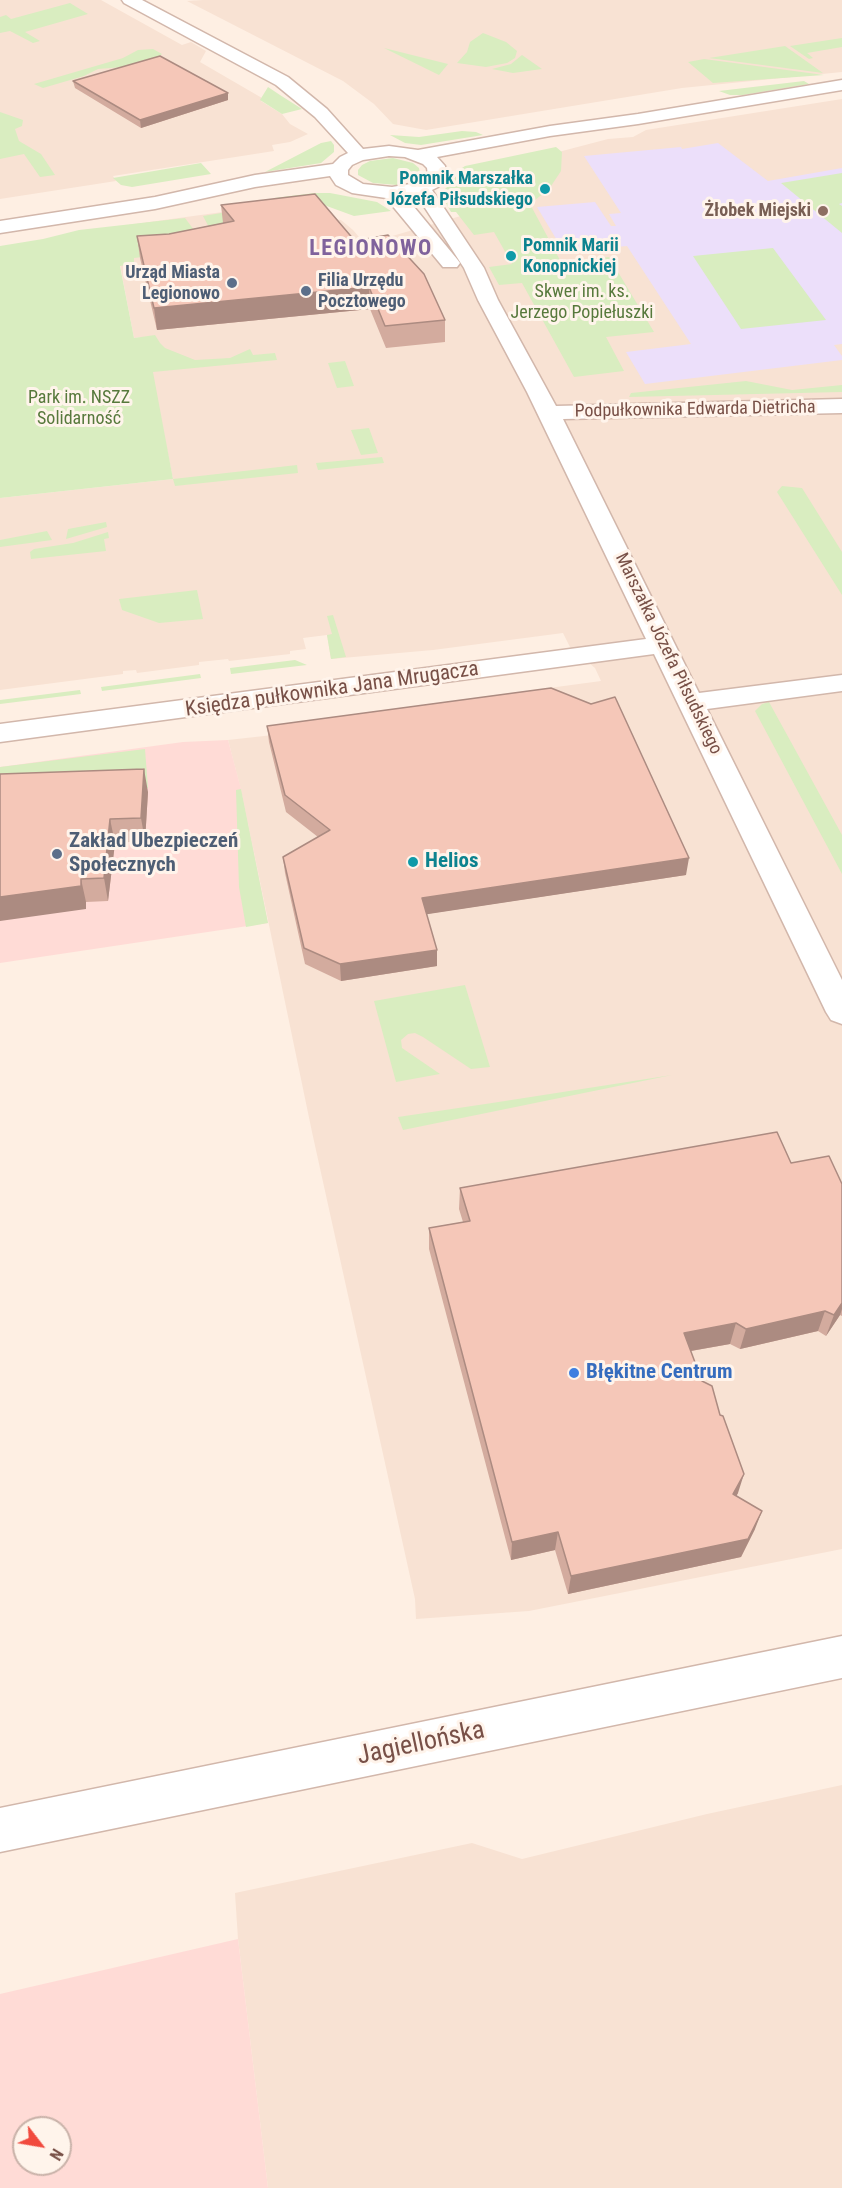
<!DOCTYPE html>
<html>
<head>
<meta charset="utf-8">
<style>
	body { margin:0 }
	#map { position:relative; width:842px; height:2188px; overflow:hidden; background:#feefe3; font-family:"Roboto Condensed",sans-serif }
	canvas { display:block }
	.north { position:absolute; left:12px; top:2116px; width:60px; height:60px; box-sizing:border-box; background:#fff4eb; border:2px solid #c9b2a9; border-radius:50%; rotate:121deg; font-size:16px; font-weight:700; line-height:24px; text-align:center; color:#785047 }
	.north::after { content:''; display:block; margin:auto; width:21px; height:27px; background:#f14a3e; clip-path:polygon(50% 0,100% 100%,50% 72%,0 100%) }
</style>
</head>
<body>
<div id="map">
<canvas width="842" height="2188"></canvas>
<div class="north">N</div>
</div>
<script>
const context = document.querySelector('canvas').getContext('2d');
context.lineJoin = 'round';
function fill(path, color) { context.fillStyle = color; context.fill(path, 'evenodd'); }
const shape = rows => new Path2D(rows.map(r => 'M' + r).join(''));
function strokePath(path, color, width, dash) { context.strokeStyle = color; context.lineWidth = width; context.lineCap = dash ? 'butt' : 'round'; context.setLineDash(dash || []); context.stroke(path); }
function write(font, color, halo, rows, align = 'center') {
  context.font = font + ' "Roboto Condensed",sans-serif'; context.lineWidth = 6; context.setLineDash([]); context.textBaseline = 'middle'; context.strokeStyle = halo; context.fillStyle = color; for (const [text, x, y, turn = 0] of rows) {
    context.save(); context.translate(x, y); context.rotate((+turn || 0) * Math.PI / 180); context.textAlign = isNaN(turn) ? turn : align; if (halo) context.strokeText(text, 0, 0); context.fillText(text, 0, 0); context.restore();
  }
}
const residential = shape([
	[0,0,101,0,182,45,191,42,206,51,200,62,262,98,261,101,282,114,290,124,308,134,290,142,272,145,274,151,113,176,116,181,0,199],
	[203,0,842,0,842,72,682,88,426,130,393,124,374,104,343,81,187,1],
	[842,99,842,1549,529,1611,416,1619,415,1599,312,1132,241,790,228,740,291,733,296,722,601,681,595,668,570,647,563,633,433,650,331,659,327,635,303,638,306,649,290,651,290,654,229,661,228,659,199,662,199,665,137,673,136,670,123,671,123,674,0,690,0,498,173,479,144,337,134,338,120,265,127,264,120,226,252,208,341,220,353,230,365,244,512,201,528,160,608,139,633,137,646,130],
	[842,1785,842,2188,268,2188,238,1939,235,1893,472,1843,522,1859,707,1814]
]);
const commercial = shape([
	[228,740,241,789,268,923,0,963,0,767,183,742],
	[238,1939,268,2188,0,2188,0,1994],
	[24,2128,60,2128,60,2164,24,2164]
]);
const education = shape([
	[718,143,768,181,842,168,842,344,834,345,842,356,842,360,645,384,626,352,691,344,627,246,564,252,537,207,595,202,611,226,616,226,609,214,621,213,584,156,681,147,682,149]
]);
const green = shape([
	[70,3,88,14,25,32,40,41,33,43,10,31,0,33,0,17,6,15,11,19],
	[483,33,506,42,517,51,515,58,507,63,486,67,457,63,467,52,470,42],
	[842,38,842,47,807,53,813,58,809,59,790,46],
	[785,46,823,73,709,58],
	[384,48,448,64,439,75],
	[153,49,162,54,157,58,124,67,98,69,84,76,43,88,34,84,123,58,138,50],
	[522,55,542,69,513,73,492,69,511,64],
	[704,59,824,75,713,83,688,62],
	[804,81,809,84,743,95,730,95,719,91],
	[268,87,280,95,302,109,282,114,260,100],
	[0,112,23,120,22,126,15,129,19,141,41,154,55,175,40,177,24,154,0,159],
	[462,131,476,132,483,135,421,145,405,143,390,135,419,137],
	[331,141,334,145,334,152,321,163,265,172,321,143],
	[556,147,562,152,561,171,549,189,530,204,561,262,609,257,654,332,606,337,624,371,574,377,522,283,499,285,489,267,512,264,494,232,474,235,456,212,451,212,443,198,443,191,453,181,459,170,465,166],
	[393,158,413,163,419,168,420,173,416,178,397,185,373,183,358,175,358,170,362,165,370,161],
	[201,163,211,174,132,187,121,185,113,178],
	[842,173,842,203,839,204,842,206,842,233,781,183],
	[314,193,330,193,377,202,391,211,354,216,324,205,275,201,274,198],
	[252,208,170,254,134,258,134,264,120,266,134,338,155,335,160,343,165,348,195,360,230,358,250,349,253,355,275,353,277,360,153,372,173,479,297,465,298,473,175,486,173,479,0,498,0,246,43,239,79,230,185,218,197,234,211,231,203,216],
	[773,248,826,320,741,329,693,256],
	[345,361,354,386,337,388,328,363],
	[746,381,792,390,842,385,842,392,629,397,631,393],
	[369,428,378,453,361,455,351,430],
	[382,457,384,463,318,470,316,463],
	[782,486,802,488,842,552,842,595,777,492],
	[106,522,107,527,66,539,68,529],
	[47,531,52,540,0,547,0,540],
	[108,532,109,538,104,539,106,551,31,559,30,552,34,549,73,543],
	[197,590,203,619,159,623,122,610,119,599],
	[333,615,346,657,331,659,327,635,332,634,327,616],
	[295,660,307,665,231,674,230,668],
	[200,674,201,678,102,691,101,687],
	[80,690,81,694,0,704,0,700],
	[769,702,842,835,842,874,755,711,762,704],
	[145,749,148,788,0,794,0,767],
	[241,789,268,923,246,927,239,887,236,790],
	[465,985,490,1067,471,1069,423,1037,415,1033,408,1034,401,1040,402,1048,440,1074,396,1082,374,1001],
	[672,1075,403,1130,398,1117,492,1103]
]);
const minor = shape([
	[122,0,142,0,288,77,327,109,363,149,389,146,418,150,550,126,638,114,842,80,842,90,638,124,550,136,437,157,445,166,446,176,438,187,432,190,484,268,498,300,556,406,842,399,842,413,563,419,699,693,842,675,842,691,707,709,842,980,842,1024,831,1020,826,1012,654,654,0,742,0,724,646,639,527,392,478,300,464,268,416,194,405,196,457,259,460,263,457,267,443,267,386,198,352,193,336,185,330,176,255,187,155,209,0,233,0,221,155,197,255,175,333,164,340,157,348,153,315,117,276,85,124,3,122,0],
	[389,156,405,157,423,164,427,168,428,175,416,183,392,187,363,184,348,175,348,170,352,165,363,160,389,156],
	[842,1636,842,1678,0,1852,0,1808,842,1636]
]);
const wall = shape([
	[73,81,228,93,228,100,141,128,75,88],
	[221,205,355,241,445,320,445,342,386,348,370,309,157,330,140,258,137,236,169,234,223,223],
	[267,726,686,875,426,914,437,966,341,981,305,964,285,873,283,857,318,837,286,812,269,742],
	[0,774,148,792,145,841,115,843,108,901,86,902,86,909],
	[791,1163,842,1184,842,1316,840,1315,826,1336,818,1331,740,1349,730,1344,691,1351,738,1493,736,1496,755,1529,741,1557,568,1594,555,1550,511,1560,429,1249,429,1228,463,1222,459,1209,460,1188]
]);
const shadedWall = shape([
	[228,93,228,100,141,128,140,120],
	[369,287,370,309,157,330,154,308],
	[144,769,148,792,145,841,141,818],
	[110,819,115,843,108,901,104,878],
	[689,858,686,875,422,915,422,898],
	[81,879,86,902,86,909,0,921,0,897],
	[437,950,437,966,341,981,340,964],
	[842,1303,842,1309,840,1315,826,1336,834,1315],
	[825,1311,818,1331,740,1349,746,1329],
	[736,1323,730,1344,679,1353,684,1333],
	[744,1474,738,1493,727,1513,733,1494],
	[762,1511,755,1529,741,1557,568,1594,571,1576],
	[558,1532,555,1550,511,1560,512,1542]
]);
const building = shape([
	[160,56,228,93,140,120,73,81,160,56],
	[315,194,355,241,388,235,424,274,445,320,385,326,369,287,154,308,137,236,169,234,234,221,221,205,315,194],
	[551,688,591,704,615,697,689,858,422,898,437,950,340,964,304,948,283,857,330,830,285,795,267,726,551,688],
	[144,769,141,818,110,819,104,878,81,879,81,886,0,897,0,774,144,769],
	[777,1132,791,1163,829,1156,842,1184,842,1303,834,1315,825,1311,746,1329,736,1323,684,1333,702,1381,712,1386,720,1415,723,1416,744,1474,733,1494,762,1511,748,1539,571,1576,558,1532,512,1542,429,1228,470,1221,460,1188,777,1132]
]);
const markers = [
	[545,189,6,"#0f9aa8"],
	[823,211,6,"#8d6e63"],
	[511,256,6,"#0f9aa8"],
	[232,283,6,"#5c6f8a"],
	[306,291,6,"#5c6f8a"],
	[57,854,6,"#5c6f8a"],
	[413,862,6,"#0f9aa8"],
	[574,1373,6,"#3f7fe0"]
];
const farCulturenames = [
	["Pomnik Marszałka",533,179],
	["Józefa Piłsudskiego",533,200],
	["Pomnik Marii",523,246,"left"],
	["Konopnickiej",523,267,"left"]
];
const farEducationnames = [
	["Żłobek Miejski",811,211]
];
const farServicenames = [
	["Urząd Miasta",220,273],
	["Legionowo",220,294],
	["Filia Urzędu",318,281,"left"],
	["Pocztowego",318,302,"left"]
];
const farParknames = [
	["Skwer im. ks.",582,292],
	["Jerzego Popiełuszki",582,313],
	["Park im. NSZZ",79,398],
	["Solidarność",79,419]
];
const farStreetnames = [
	["Podpułkownika Edwarda Dietricha",695,410,-1],
	["Marszałka Józefa Piłsudskiego",668,654,64]
];
const streetNames = [
	["Księdza pułkownika Jana Mrugacza",332,690,-8]
];
const serviceNames = [
	["Zakład Ubezpieczeń",69,842],
	["Społecznych",69,866]
];
const cultureNames = [
	["Helios",425,862]
];
const shopNames = [
	["Błękitne Centrum",586,1373]
];
const farDistrictnames = [
	["LEGIONOWO",371,249]
];
const nearStreetnames = [
	["Jagiellońska",421,1744,-12]
];
fill(residential, '#f8e2d3');
fill(commercial, '#ffdbd6');
fill(education, '#ecdffa');
fill(green, '#d9edc0');
strokePath(minor, '#d2b7ab', 3);
fill(minor, '#fff');
fill(wall, '#d3ab9e');
fill(shadedWall, '#ac8b81');
fill(building, '#f5c7b8');
strokePath(building, '#ac8b81', 1.5);
for (const [x, y, r, color] of markers) { const dot = new Path2D(); dot.arc(x, y, r, 0, 2 * Math.PI); context.fillStyle = color; context.fill(dot); strokePath(dot, '#fff4eb', 2); }
write('bold 18px', '#0d838f', '#fff4eb', farCulturenames, 'right');
write('bold 18px', '#785e54', '#fff4eb', farEducationnames, 'right');
write('bold 18px', '#4e5e75', '#fff4eb', farServicenames, 'right');
write('18px', '#57793c', '#fff4eb', farParknames);
write('18px', '#785047', '#fff4eb', farStreetnames);
write('21px', '#785047', '#fff4eb', streetNames);
write('bold 21px', '#4e5e75', '#fff4eb', serviceNames, 'left');
write('bold 21px', '#0d838f', '#fff4eb', cultureNames, 'left');
write('bold 21px', '#366cbe', '#fff4eb', shopNames, 'left');
context.letterSpacing = '1.5px';
write('bold 22px', '#7f629c', '#fff4eb', farDistrictnames);
context.letterSpacing = '0px';
write('26px', '#785047', '#fff4eb', nearStreetnames);
</script>
</body>
</html>
